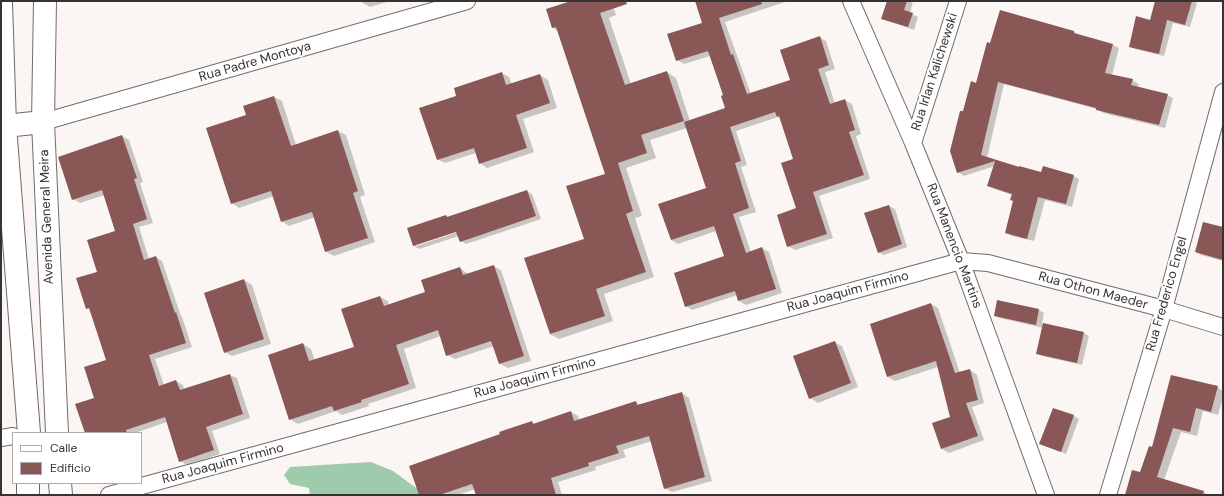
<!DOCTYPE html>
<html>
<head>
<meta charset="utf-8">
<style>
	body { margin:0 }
	#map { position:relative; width:1224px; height:496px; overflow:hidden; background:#fbf6f3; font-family:"DM Sans",sans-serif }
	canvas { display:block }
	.frame { position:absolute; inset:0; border:2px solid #363432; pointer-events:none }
	.legend { position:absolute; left:12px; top:432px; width:130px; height:52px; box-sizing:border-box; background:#fff; border:1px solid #afaead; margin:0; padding:5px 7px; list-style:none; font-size:12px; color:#363432 }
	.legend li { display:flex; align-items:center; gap:8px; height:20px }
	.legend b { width:20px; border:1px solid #afaead }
</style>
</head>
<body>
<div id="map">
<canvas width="1224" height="496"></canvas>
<div class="frame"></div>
<ul class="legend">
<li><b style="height:5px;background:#fff"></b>Calle</li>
<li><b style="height:11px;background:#895755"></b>Edificio</li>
</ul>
</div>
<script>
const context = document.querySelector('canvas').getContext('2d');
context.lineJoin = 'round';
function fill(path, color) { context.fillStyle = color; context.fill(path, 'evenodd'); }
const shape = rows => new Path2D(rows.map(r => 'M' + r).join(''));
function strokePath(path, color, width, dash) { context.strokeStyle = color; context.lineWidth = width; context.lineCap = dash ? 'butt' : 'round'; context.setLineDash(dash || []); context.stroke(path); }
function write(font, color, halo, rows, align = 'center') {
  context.font = font + ' "DM Sans",sans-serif'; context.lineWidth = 4; context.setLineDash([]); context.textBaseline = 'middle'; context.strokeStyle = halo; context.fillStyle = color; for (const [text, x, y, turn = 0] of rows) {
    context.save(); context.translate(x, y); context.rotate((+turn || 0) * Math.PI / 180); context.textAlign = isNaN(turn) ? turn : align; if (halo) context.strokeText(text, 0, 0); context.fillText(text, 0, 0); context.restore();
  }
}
const forest = shape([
	[371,462,393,471,419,490,429,495,310,495,309,488,290,484,284,475,290,467]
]);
const shadow = shape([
	[362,1,390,1,370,7,363,3],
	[575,1,611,1,616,15,609,18,631,84,667,72,676,78,690,121,726,109,724,96,710,56,684,64,677,60,703,23,696,1,788,1,725,22,751,94,791,81,820,38,826,41,835,69,825,72,835,104,845,100,852,104,861,134,856,136,870,179,819,196,833,238,795,250,788,246,797,209,795,160,781,119,778,117,736,131,747,165,741,167,756,212,739,217,751,252,762,248,769,252,782,293,746,305,739,301,737,295,692,310,686,306,725,257,716,231,678,244,671,240,707,189,687,128,650,140,656,158,626,168,642,216,635,218,654,277,604,294,613,321,559,339,550,334,585,239,606,174,558,31,553,28,547,10],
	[885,1,913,1,910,13,918,17,914,30,888,21,883,18,888,2],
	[1156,1,1194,1,1197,3,1190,27,1173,23,1164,56,1135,49,1130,46,1151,21],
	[1074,32,1080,36,1113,45,1119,48,1112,75,1132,80,1139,84,1138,87,1167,95,1173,98,1165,128,1103,113,1100,110,1004,84,987,158,1042,173,1073,176,1079,179,1072,207,1045,200,1034,241,1012,236,1006,232,1014,201,1012,195,995,189,989,186,995,166,964,176,958,172,964,113,977,84],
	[501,73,509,77,512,85,540,75,548,80,557,108,523,119,534,152,487,168,480,163,476,153,445,163,437,159,457,96],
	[274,97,282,101,296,145,338,131,346,135,365,195,360,197,375,242,334,256,326,252,315,217,289,226,282,221,274,196,239,208,232,203,247,116],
	[122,136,129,140,143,182,140,183,153,223,139,227,149,259,156,257,162,261,181,316,182,317,192,347,155,359,164,385,176,381,183,385,184,389,230,375,237,378,250,418,212,431,220,454,187,465,180,461,167,422,135,433,86,433,108,361,90,310,87,308,98,272,117,232,105,195,80,203,73,199],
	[527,191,532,194,541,219,466,244,461,241,459,236,419,249,414,246,446,216,448,217],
	[461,229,461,231,416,246,416,244],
	[889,206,895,209,907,247,884,255,878,252,865,213],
	[1223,228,1223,261,1201,255,1196,252],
	[493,266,501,270,531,361,508,368,500,364,494,346,455,359,447,355,441,336,404,349,416,388,368,404,369,406,342,415,336,411,298,424,290,419,303,344,311,349,315,361,355,347,380,297,388,301,389,305,427,293,460,268,468,274],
	[244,280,252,285,271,344,232,356,224,352],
	[931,304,938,308,960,373,970,370,977,375,984,403,972,407,984,440,949,453,942,449,951,418,938,367,895,381,888,377,871,324],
	[1039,310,1044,313,1042,324,1084,333,1089,336,1082,365,1042,356,1037,353,1043,328,1000,318,995,315],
	[834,342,842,346,858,387,818,403,810,398],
	[1171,376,1217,387,1223,391,1223,398,1218,415,1203,411,1197,436,1181,432,1164,480,1202,491,1208,495,1126,495,1141,474,1153,449],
	[682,393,689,398,712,481,672,492,664,488,652,441,623,450,626,457,595,467,596,470,558,482,562,495,477,495,475,489,458,495,420,495,501,435,532,422,535,424,571,412,578,416,580,421,636,402,640,405],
	[1074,416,1079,419,1066,454,1040,444]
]);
const building = shape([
	[571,1,626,1,627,4,600,13,625,85,667,71,684,121,641,135,647,153,618,163,633,211,626,214,646,272,596,289,605,316,550,334,524,258,584,239,566,186,605,174,556,27,552,28,546,9],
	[695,1,761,1,762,4,719,18,731,55,733,54,747,94,790,80,780,50,820,36,829,65,818,69,830,104,845,99,855,130,849,132,864,175,813,192,827,234,787,247,777,215,796,208,781,163,793,159,779,116,777,117,775,112,730,127,741,161,735,163,749,208,733,214,746,253,762,247,776,289,738,301,735,291,685,307,674,273,724,256,714,226,671,240,658,204,706,188,684,122,725,108,721,96,723,95,708,51,676,61,667,34,702,23],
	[887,1,907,1,904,10,913,13,908,27,881,19],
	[1155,1,1192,1,1185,25,1167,20,1159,54,1129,47,1136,16,1150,20],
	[1000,10,1074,31,1074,33,1113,44,1105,73,1133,79,1131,85,1168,94,1159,125,1096,110,1096,108,998,82,981,155,1019,167,1019,166,1041,172,1043,166,1074,175,1066,204,1038,197,1027,239,1005,233,1013,201,1010,200,1012,194,987,186,995,161,957,173,950,151,960,111,963,111,971,81,976,83,987,42,990,43],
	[502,72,506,85,540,74,550,103,516,115,527,148,479,164,474,148,437,160,419,108,456,96,454,88],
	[274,96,291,146,338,130,358,191,353,193,368,238,325,252,312,212,281,222,271,191,231,204,206,128,246,115,243,106],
	[122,135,137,178,134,179,147,219,133,224,144,260,156,256,175,313,176,312,186,343,149,355,159,386,176,380,180,390,230,374,243,414,206,427,214,450,179,462,165,417,126,430,127,433,85,433,75,404,94,398,84,367,106,360,89,308,86,309,76,278,97,272,87,240,115,231,102,190,72,200,58,157],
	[527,190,536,216,460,242,456,232,413,246,407,228,446,215,447,217],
	[889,205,902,244,878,253,864,213],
	[1203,222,1223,227,1223,260,1195,252],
	[494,265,524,356,499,364,491,341,446,356,438,330,396,345,409,384,361,400,362,402,334,411,332,406,289,420,268,355,303,343,309,361,354,347,341,309,380,296,384,306,425,292,421,280,460,267,463,275],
	[244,279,264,339,224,353,204,293],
	[997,300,1039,309,1036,325,994,316],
	[931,303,955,373,970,369,978,400,966,403,978,436,941,449,932,423,950,417,936,361,887,377,870,324],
	[1043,323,1084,332,1077,363,1036,354],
	[835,341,851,383,809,399,793,356],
	[1171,375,1218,386,1211,412,1196,408,1190,432,1173,428,1157,477,1204,491,1203,495,1125,495,1132,470,1140,472,1149,446,1152,447],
	[682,392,705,477,664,489,649,436,616,446,619,453,588,463,589,466,551,478,556,495,476,495,472,484,439,495,419,495,409,466,500,434,499,432,532,421,533,424,571,411,574,421,636,401,637,405],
	[1053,408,1074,415,1061,452,1039,444]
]);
const street = shape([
	[851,1,913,143,961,261,1046,495],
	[43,122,467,1],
	[913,143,958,1],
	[1,438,13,436],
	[109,495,961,261,988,263,1164,309,1223,327],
	[1108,495,1164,309,1223,92]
]);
const secondary = shape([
	[45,1,43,122,57,433],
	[1,2,5,126,29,433],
	[5,126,43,122],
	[60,483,61,495],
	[28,495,28,483]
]);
const streetNames = [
	["Rua Padre Montoya",255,62,-16],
	["Rua Irlan Kalichewski",935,72,-72],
	["Avenida General Meira",47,217,-92],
	["Rua Manencio Martins",954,246,69],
	["Rua Othon Maeder",1093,291,15],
	["Rua Joaquim Firmino",848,292,-15],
	["Rua Frederico Engel",1167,294,-74],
	["Rua Joaquim Firmino",535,378,-15],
	["Rua Joaquim Firmino",223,464,-15]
];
fill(forest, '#9dcbab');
fill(shadow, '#0003');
fill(building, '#895755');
strokePath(street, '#706c69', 18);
strokePath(secondary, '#706c69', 24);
strokePath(street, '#fff', 16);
strokePath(secondary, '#fff', 22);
write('13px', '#363432', '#fff', streetNames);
</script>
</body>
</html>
